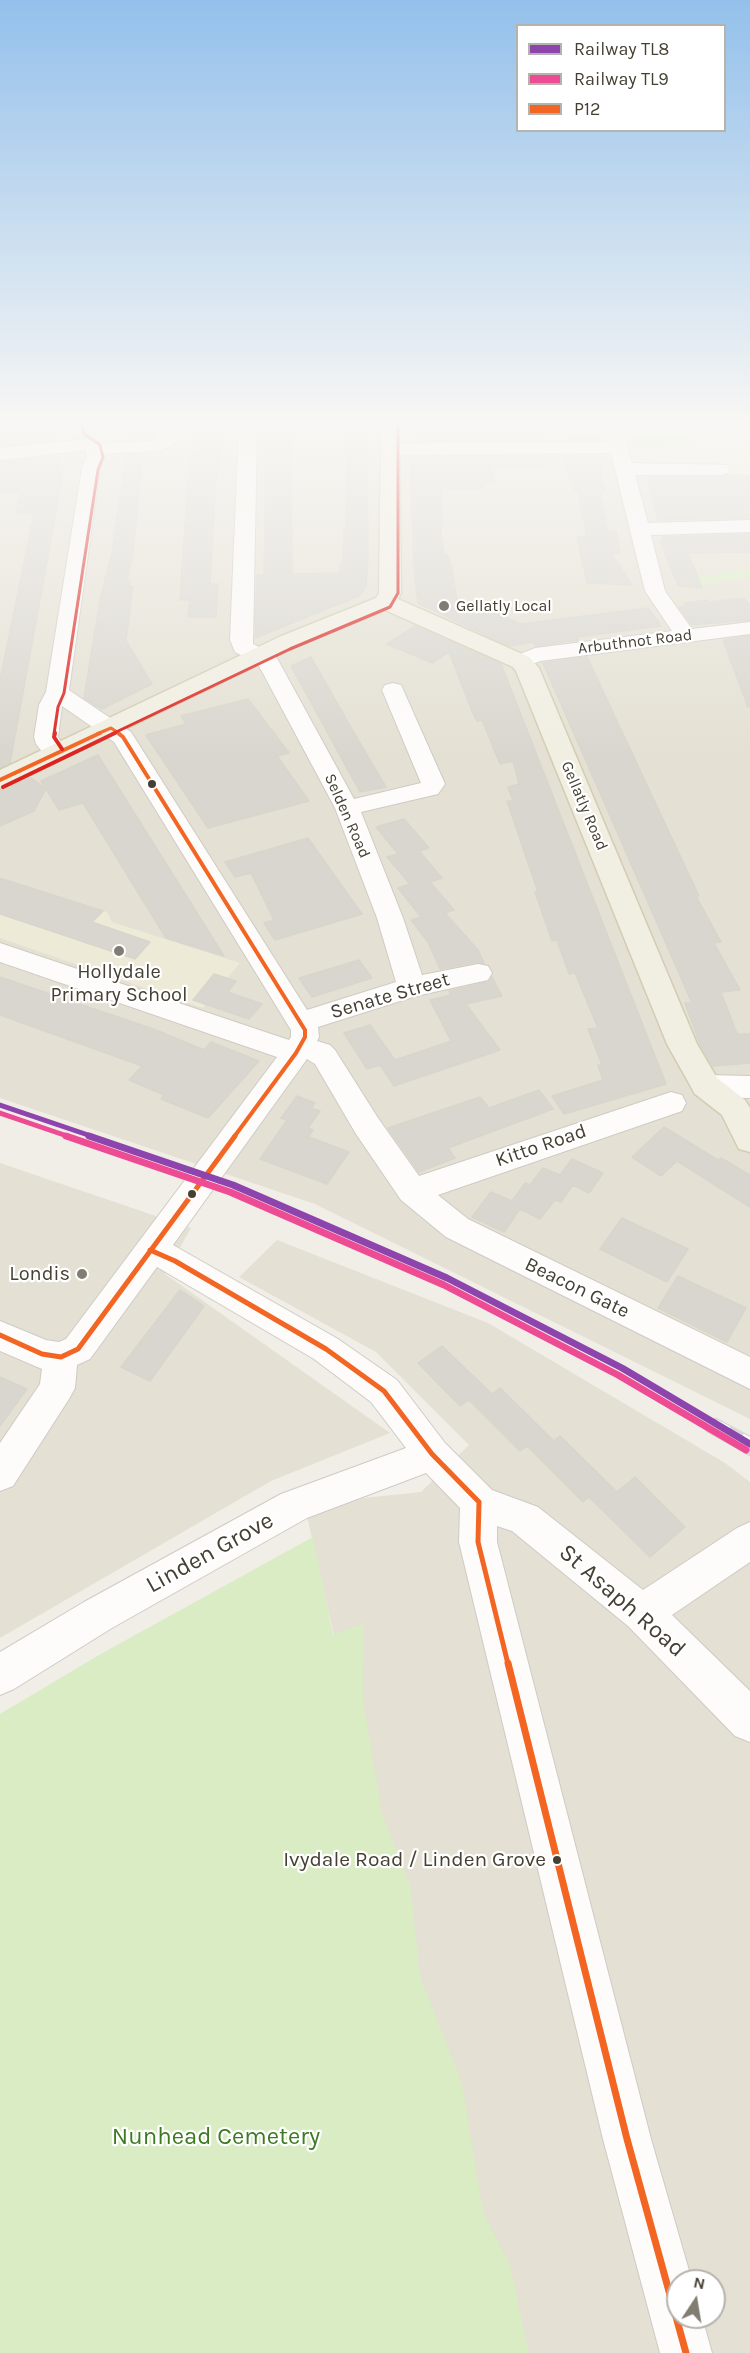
<!DOCTYPE html>
<html>
<head>
<meta charset="utf-8">
<style>
	body { margin:0 }
	#map { position:relative; width:750px; height:2353px; overflow:hidden; background:#f0eee6; font-family:Karla,sans-serif }
	canvas { display:block }
	.legend { position:absolute; left:516px; top:24px; width:210px; height:108px; box-sizing:border-box; background:#fff; border:2px solid #b5b3ad; margin:0; padding:8px 10px; list-style:none; font-size:18px; color:#454033 }
	.legend li { display:flex; align-items:center; gap:12px; height:30px }
	.legend b { width:30px; border:2px solid #b5b3ad }
	.north { position:absolute; left:666px; top:2269px; width:60px; height:60px; box-sizing:border-box; background:#fff; border:2px solid #b5b3ad; border-radius:50%; rotate:12deg; font-size:16px; font-weight:700; line-height:24px; text-align:center; color:#454033 }
	.north::after { content:''; display:block; margin:auto; width:21px; height:27px; background:#817d72; clip-path:polygon(50% 0,100% 100%,50% 72%,0 100%) }
</style>
</head>
<body>
<div id="map">
<canvas width="750" height="2353"></canvas>
<ul class="legend">
<li><b style="height:8px;background:#8e44ad"></b>Railway TL8</li>
<li><b style="height:8px;background:#ee4b95"></b>Railway TL9</li>
<li><b style="height:8px;background:#f26522"></b>P12</li>
</ul>
<div class="north">N</div>
</div>
<script>
const context = document.querySelector('canvas').getContext('2d');
context.lineJoin = 'round';
function fill(path, color) { context.fillStyle = color; context.fill(path, 'evenodd'); }
const shape = rows => new Path2D(rows.map(r => 'M' + r).join(''));
function strokePath(path, color, width, dash) { context.strokeStyle = color; context.lineWidth = width; context.lineCap = dash ? 'butt' : 'round'; context.setLineDash(dash || []); context.stroke(path); }
function write(font, color, halo, rows, align = 'center') {
  context.font = font + ' Karla,sans-serif'; context.lineWidth = 4.5; context.setLineDash([]); context.textBaseline = 'middle'; context.strokeStyle = halo; context.fillStyle = color; for (const [text, x, y, turn = 0] of rows) {
    context.save(); context.translate(x, y); context.rotate((+turn || 0) * Math.PI / 180); context.textAlign = isNaN(turn) ? turn : align; if (halo) context.strokeText(text, 0, 0); context.fillText(text, 0, 0); context.restore();
  }
}
const residential = shape([
	[0,426,750,426,750,1419,315,1204,0,1098],
	[0,1163,191,1228,165,1274,390,1433,271,1481,0,1638],
	[277,1240,488,1323,725,1463,750,1482,750,2353,495,2353,307,1516,364,1498,421,1492,469,1445,376,1352,239,1277],
	[678,2281,714,2281,714,2317,678,2317]
]);
const education = shape([
	[621,426,750,426,750,520,741,520,725,490,733,489,723,462,628,463,617,428],
	[0,877,107,912,112,922,240,963,203,1008,0,938]
]);
const green = shape([
	[560,426,597,426,602,441,565,441,563,436,550,436,548,427],
	[691,433,697,447,632,448,627,434],
	[750,568,750,577,680,589,674,581],
	[313,1537,333,1635,364,1623,363,1700,382,1813,410,1884,420,1977,462,2083,483,2212,510,2265,529,2353,0,2353,0,1714,99,1655]
]);
const building = shape([
	[28,426,54,426,56,440,0,446,0,432,29,430,28,426],
	[130,426,158,426,148,439,128,440,130,426],
	[199,426,223,426,218,477,216,477,210,584,218,584,216,617,188,617,190,600,180,600,190,451,197,451,199,426],
	[347,426,367,426,368,557,366,587,359,596,255,638,257,575,264,575,265,515,266,451,259,451,259,430,291,430,292,574,340,573,340,564,343,564,344,529,346,529,347,426],
	[535,429,538,440,419,441,418,432,535,429],
	[143,454,133,552,127,581,130,581,129,586,133,586,126,641,152,684,102,709,84,698,100,600,112,552,126,455,143,454],
	[58,455,62,477,56,513,10,763,0,768,0,680,34,514,16,514,20,493,0,493,0,462,58,455],
	[598,455,605,491,600,491,608,531,616,531,620,553,611,553,632,585,587,583,577,537,587,537,578,491,574,491,564,456,598,455],
	[542,456,545,467,492,467,494,483,483,483,483,489,442,489,441,537,444,554,447,554,452,569,457,601,462,600,521,624,648,608,661,626,577,637,578,640,535,646,533,642,509,646,418,603,414,570,410,457,542,456],
	[728,475,750,475,750,518,658,520,647,477,728,475],
	[750,534,750,552,688,553,702,588,678,586,660,541,663,541,662,537,750,534],
	[744,598,750,605,750,620,692,625,679,607,685,606,684,603,708,600,709,602,744,598],
	[415,626,501,664,666,1084,564,1114,552,1096,603,1080,598,1065,602,1065,588,1029,598,1028,575,973,569,974,557,940,552,941,535,892,538,892,507,801,513,801,508,787,519,784,513,761,500,764,482,720,477,721,472,711,449,652,432,663,387,644,415,626],
	[750,636,750,707,748,707,723,640,750,636],
	[311,657,353,731,386,787,360,792,291,666,311,657],
	[587,657,699,896,696,896,721,942,714,943,740,990,721,992,737,1034,750,1034,750,1063,713,1066,700,1044,685,1003,692,1003,543,663,587,657],
	[248,699,289,753,277,756,309,801,208,828,146,735,186,724,181,716,248,699],
	[98,755,224,956,166,938,83,803,59,810,41,781,98,755],
	[30,777,46,789,34,811,0,826,0,790,30,777],
	[404,819,429,848,419,851,442,878,430,882,454,910,445,913,478,950,484,963,478,962,440,969,428,942,411,920,421,917,398,888,410,884,387,857,398,854,376,827,404,819],
	[308,838,362,914,275,940,264,923,274,920,251,873,235,877,225,862,308,838],
	[0,878,103,911,92,922,150,942,135,959,0,914,0,878],
	[359,960,372,978,312,997,299,978,359,960],
	[214,974,236,981,228,992,262,1004,249,1019,193,1000,214,974],
	[0,977,156,1030,204,1050,211,1042,259,1061,208,1118,161,1099,164,1095,129,1080,142,1066,0,1015,0,977],
	[492,977,502,996,466,1004,500,1050,394,1086,380,1065,367,1069,344,1033,370,1025,395,1060,451,1041,430,1000,451,995,449,991,488,982,492,977],
	[539,1090,553,1109,448,1148,455,1158,419,1172,388,1128,480,1097,489,1108,539,1090],
	[297,1096,315,1103,311,1108,320,1111,308,1128,313,1130,309,1137,349,1152,327,1184,260,1159,287,1120,281,1118,297,1096],
	[664,1127,718,1160,721,1158,750,1175,750,1207,677,1161,661,1176,632,1157,664,1127],
	[572,1159,603,1173,589,1193,573,1185,561,1202,555,1200,540,1219,520,1209,504,1232,472,1217,491,1192,512,1201,525,1183,530,1185,543,1168,560,1175,572,1159],
	[622,1218,688,1249,667,1282,600,1249,622,1218],
	[678,1276,746,1308,727,1342,658,1308,678,1276],
	[180,1290,204,1306,150,1381,121,1367,180,1290],
	[442,1346,492,1394,500,1388,554,1441,560,1436,617,1492,635,1477,685,1527,650,1557,589,1497,583,1502,527,1446,520,1451,469,1400,460,1406,418,1363,442,1346],
	[0,1377,27,1389,0,1426,0,1377]
]);
const minor = shape([
	[164,426,182,426,172,445,162,450,105,454,100,468,69,690,131,732,307,1010,396,982,377,918,335,808,258,664,235,652,230,640,239,426,257,426,253,644,275,655,278,660,354,799,421,783,382,690,385,685,393,683,401,685,445,784,438,794,361,812,403,918,422,975,478,964,488,966,492,973,488,980,416,996,318,1027,319,1037,317,1041,330,1045,335,1050,378,1118,419,1176,671,1092,682,1095,686,1103,682,1111,438,1195,468,1219,750,1357,750,1389,446,1237,401,1200,356,1134,315,1064,307,1059,173,1245,338,1339,397,1380,445,1443,492,1490,538,1507,643,1590,737,1528,750,1522,750,1562,672,1615,750,1691,750,1742,735,1736,628,1626,512,1531,497,1526,497,1542,651,2139,692,2281,678,2281,678,2317,702,2317,712,2353,660,2353,603,2139,459,1542,460,1508,426,1473,307,1518,112,1628,14,1689,0,1695,0,1652,84,1602,281,1494,406,1448,371,1402,314,1359,157,1267,90,1359,77,1365,75,1388,69,1399,13,1486,0,1491,0,1443,40,1384,42,1369,0,1351,0,1321,46,1340,59,1342,66,1339,277,1057,0,962,0,943,289,1040,291,1037,291,1030,114,742,62,706,58,737,68,754,64,759,56,761,48,759,36,744,34,737,39,705,46,692,82,468,87,456,85,450,0,460,0,448,86,439,95,443,152,441,158,438,164,426],
	[606,426,622,426,632,463,728,465,730,469,728,473,721,475,635,475,648,523,750,520,750,532,651,535,665,591,692,629,750,622,750,634,540,661,521,669,513,667,510,662,513,657,535,648,672,631,645,591,611,453,390,455,383,453,381,449,383,445,390,443,609,442,606,426],
	[706,1075,750,1076,750,1098,706,1097,695,1094,691,1086,695,1078,706,1075]
]);
const major = shape([
	[381,426,399,426,401,593,398,599,529,657,539,668,697,1044,717,1078,745,1100,750,1108,750,1152,739,1149,722,1115,695,1094,667,1044,516,671,513,667,385,610,295,647,9,785,0,788,0,770,279,637,376,598,379,593,381,426]
]);
const rail = shape([
	[716,1422,750,1440],
	[709,1429,750,1452]
]);
const bus1Far3 = shape([
	[97,734,111,728,120,734]
]);
const bus1Far2 = shape([
	[118,733,123,737,305,1030,305,1037,296,1053,234,1137],
	[0,780,100,733]
]);
const bus1Far1 = shape([
	[150,1250,175,1261,326,1349,384,1391,432,1454,479,1502],
	[0,1335,42,1354,61,1357,78,1349,235,1136],
	[479,1502,478,1542,508,1664]
]);
const bus1 = shape([
	[508,1663,627,2139,686,2353]
]);
const bus2Far1 = shape([
	[54,734,58,707,64,693,98,470,103,457,100,445,83,433,83,426],
	[112,734,290,649,390,607,398,593,398,426]
]);
const bus2 = shape([
	[55,733,54,737,62,749],
	[3,787,115,733]
]);
const rail1Far1 = shape([
	[0,1105,94,1137]
]);
const rail1 = shape([
	[89,1136,233,1185,447,1278,622,1368,750,1444]
]);
const rail2Far1 = shape([
	[0,1113,70,1137]
]);
const rail2 = shape([
	[66,1136,230,1192,444,1285,618,1375,746,1450]
]);
const markers = [
	[444,606,6,"#817d72"],
	[152,784,5,"#454033"],
	[119,951,6,"#817d72"],
	[192,1194,5,"#454033"],
	[82,1274,6,"#817d72"],
	[557,1860,5,"#454033"]
];
const farPoinames = [
	["Gellatly Local",456,606]
];
const farStreetnames = [
	["Arbuthnot Road",635,642,-7],
	["Gellatly Road",584,806,67],
	["Selden Road",347,816,66]
];
const poiNames = [
	["Hollydale",119,972],
	["Primary School",119,995],
	["Londis",70,1274,"right"]
];
const streetNames = [
	["Senate Street",390,996,-16],
	["Kitto Road",541,1146,-19],
	["Beacon Gate",577,1288,26]
];
const nearBusnames = [
	["Ivydale Road / Linden Grove",546,1860]
];
const nearStreetnames = [
	["Linden Grove",210,1553,-29],
	["St Asaph Road",622,1601,41]
];
const nearParknames = [
	["Nunhead Cemetery",216,2137]
];
fill(residential, '#e4e0d3');
fill(education, '#eeead8');
fill(green, '#d9ecc4');
fill(building, '#d9d6cf');
strokePath(building, '#d8d5cc', 1.5);
strokePath(minor, '#cecbc4', 2);
strokePath(major, '#d3ccb2', 3);
fill(minor, '#fdfcfb');
fill(major, '#f1eee2');
strokePath(rail, '#d8d8d7', 8);
strokePath(rail, '#fff', 5, [15]);
strokePath(bus1Far3, '#f26522', 3);
strokePath(bus1Far2, '#f26522', 4);
strokePath(bus1Far1, '#f26522', 5);
strokePath(bus1, '#f26522', 7);
strokePath(bus2Far1, '#dc241f', 3);
strokePath(bus2, '#dc241f', 4);
strokePath(rail1Far1, '#8e44ad', 5);
strokePath(rail1, '#8e44ad', 7);
strokePath(rail2Far1, '#ee4b95', 5);
strokePath(rail2, '#ee4b95', 7);
const sky = context.createLinearGradient(0, 0, 0, 755);
sky.addColorStop(0, '#93c0eb');
sky.addColorStop(0.56, '#f8f7f4');
sky.addColorStop(1, '#f8f7f400');
context.fillStyle = sky;
context.fillRect(0, 0, 750, 755);
for (const [x, y, r, color] of markers) { const dot = new Path2D(); dot.arc(x, y, r, 0, 2 * Math.PI); context.fillStyle = color; context.fill(dot); strokePath(dot, '#fff', 2); }
write('16px', '#454033', '#fff', farPoinames, 'left');
write('16px', '#454033', '#fff', farStreetnames);
write('20px', '#454033', '#fff', poiNames);
write('20px', '#454033', '#fff', streetNames);
write('21px', '#454033', '#fff', nearBusnames, 'right');
write('24px', '#454033', '#fff', nearStreetnames);
write('24px', '#3d7a23', '#fff', nearParknames);
</script>
</body>
</html>
